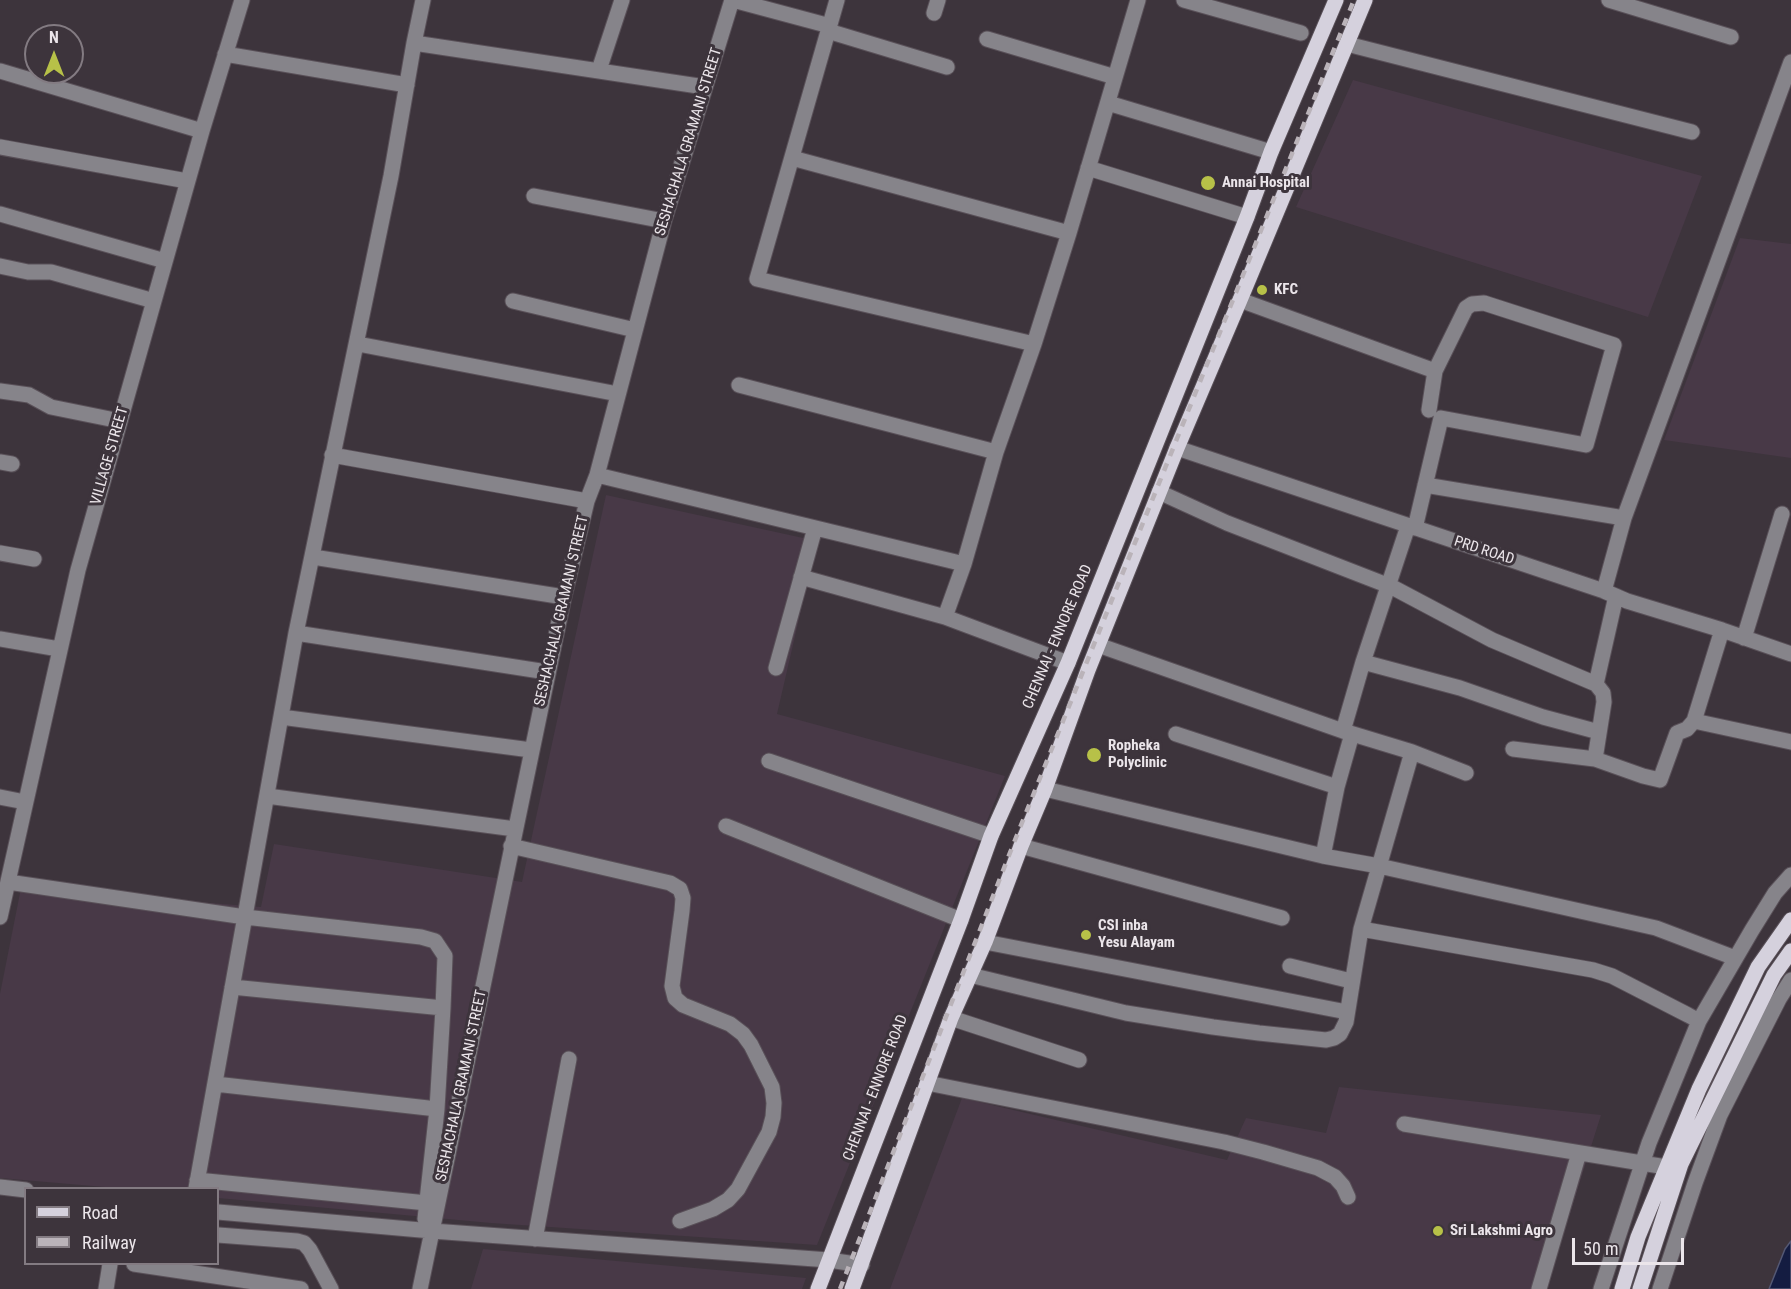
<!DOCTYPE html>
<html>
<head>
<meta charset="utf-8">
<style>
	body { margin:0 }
	#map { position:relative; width:1791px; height:1289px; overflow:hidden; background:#3d343c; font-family:"Roboto Condensed",sans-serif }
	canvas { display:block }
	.legend { position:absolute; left:24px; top:1187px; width:195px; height:78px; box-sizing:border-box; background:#3d343c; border:2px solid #837b82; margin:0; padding:8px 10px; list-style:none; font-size:18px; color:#ebe5ea }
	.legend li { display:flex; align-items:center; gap:12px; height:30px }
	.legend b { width:30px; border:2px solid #837b82 }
	.north { position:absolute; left:24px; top:24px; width:60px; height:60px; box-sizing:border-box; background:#3d343c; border:2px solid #837b82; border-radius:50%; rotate:0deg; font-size:16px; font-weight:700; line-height:24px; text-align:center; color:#ebe5ea }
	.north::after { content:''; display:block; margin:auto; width:21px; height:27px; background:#b7c148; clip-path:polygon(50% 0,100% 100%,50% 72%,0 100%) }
	.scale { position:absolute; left:1572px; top:1238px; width:112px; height:27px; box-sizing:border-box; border:3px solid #ebe5ea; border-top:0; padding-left:8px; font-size:18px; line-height:21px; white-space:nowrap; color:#ebe5ea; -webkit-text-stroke:4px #3d343c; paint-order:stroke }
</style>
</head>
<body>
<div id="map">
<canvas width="1791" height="1289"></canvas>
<ul class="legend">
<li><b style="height:8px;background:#d5d1dd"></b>Road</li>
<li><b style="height:8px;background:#bab3b9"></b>Railway</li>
</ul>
<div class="north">N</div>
<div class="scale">50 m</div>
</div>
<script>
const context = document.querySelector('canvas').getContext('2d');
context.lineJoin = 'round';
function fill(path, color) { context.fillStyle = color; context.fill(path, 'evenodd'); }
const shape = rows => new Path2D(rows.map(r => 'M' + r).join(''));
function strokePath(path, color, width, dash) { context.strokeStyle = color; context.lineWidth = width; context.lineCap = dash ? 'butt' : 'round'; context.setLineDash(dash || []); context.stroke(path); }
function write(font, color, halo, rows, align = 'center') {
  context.font = font + ' "Roboto Condensed",sans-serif'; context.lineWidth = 6; context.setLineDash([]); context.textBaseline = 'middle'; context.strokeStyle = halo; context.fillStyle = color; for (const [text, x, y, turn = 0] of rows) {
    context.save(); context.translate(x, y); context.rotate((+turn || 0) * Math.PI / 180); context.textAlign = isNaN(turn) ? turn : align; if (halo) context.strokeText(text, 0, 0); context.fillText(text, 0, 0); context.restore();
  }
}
const built = shape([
	[1353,80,1702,176,1648,317,1296,207],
	[1740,238,1791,244,1791,458,1664,440],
	[606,495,817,541,777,714,1005,776,817,1245,491,1223,218,1198,218,1188,116,1188,0,1178,0,994,21,888,261,907,274,844,522,882],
	[1339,1087,1601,1115,1546,1289,890,1289,962,1098,1227,1160,1246,1118,1326,1133],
	[483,1249,806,1278,802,1289,471,1289]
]);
const water = shape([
	[1791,1241,1791,1289,1769,1289,1785,1249,1791,1241]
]);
const minor = shape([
	[733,0,830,26],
	[837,0,757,279,1034,344],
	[1184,0,1301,33],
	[1609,0,1731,37],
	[934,13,938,0],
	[828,31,947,67],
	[987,39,1115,77],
	[414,43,705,87],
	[1347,44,1692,132],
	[225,54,407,85],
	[599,70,622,0],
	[0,71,202,131],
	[1108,103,1271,152],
	[0,147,187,181],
	[792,158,1069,233],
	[1088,168,1247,217],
	[534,196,664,221],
	[0,214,165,261],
	[0,266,28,272,51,272,154,301],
	[1240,300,1435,371],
	[513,301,635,330],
	[358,344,618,394],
	[739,385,996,452],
	[0,391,29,395,51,407,120,421],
	[1177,448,1604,591,1627,601,1722,630,1791,654],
	[332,455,587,501],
	[0,462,12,464],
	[597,475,964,564],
	[1425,485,1624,518],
	[1159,492,1227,523,1392,587,1492,640,1596,684,1603,693,1604,702,1595,759],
	[1415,528,1441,418,1586,445,1614,345,1484,303,1472,304,1466,308,1435,371,1429,410],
	[0,553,34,559],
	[313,557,564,597],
	[801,577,945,617],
	[1604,591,1624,518,1791,62],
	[296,633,547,672],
	[1744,638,1782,514],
	[0,639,59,649],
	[1098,645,1343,731,1412,752,1466,773],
	[1363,662,1460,688,1543,717,1599,732],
	[1068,663,945,617,964,564,996,452,1034,344,1069,233,1138,0],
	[776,668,815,528],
	[1596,684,1616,596],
	[281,717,531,750],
	[1694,721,1791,742],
	[1343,731,1363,662,1408,526],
	[1176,734,1337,787],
	[1513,749,1595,759,1643,776,1660,780,1677,733,1687,729,1694,721,1722,630],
	[769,761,991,836],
	[1045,789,1323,856,1379,866,1656,928,1735,958],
	[267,796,515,829],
	[0,797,25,802],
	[726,826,961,920],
	[511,846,670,883,680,889,683,898,682,911,672,986,675,998,683,1005,730,1024,743,1034,751,1045,772,1087,774,1103,773,1117,769,1132,738,1189,728,1200,713,1209,680,1221],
	[1021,846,1282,918],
	[1323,856,1337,787,1352,734],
	[8,882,245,917,421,937,435,941,445,956,443,1008,437,1109,425,1219],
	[0,917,78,570,202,131,242,0],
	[1361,929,1593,970,1612,976,1688,1015,1699,1021],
	[985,942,1347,1012],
	[1290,966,1351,981],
	[970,975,1126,1013,1213,1027,1259,1033,1326,1040,1334,1038,1340,1034,1346,1022,1361,929,1412,752],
	[232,987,443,1008],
	[951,1018,1079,1060],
	[927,1083,1224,1142,1263,1152,1318,1168,1335,1177,1343,1186,1348,1197],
	[215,1084,437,1109],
	[1404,1124,1666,1167],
	[197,1180,427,1203],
	[0,1187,26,1190],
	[196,1188,296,633,391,176,414,43,423,0],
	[218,1212,432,1231,829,1260,862,1265],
	[218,1235,297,1241,304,1243,310,1250,331,1289],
	[535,1239,569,1059],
	[134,1264,301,1289],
	[106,1289,110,1264],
	[420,1289,564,597,587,501,597,475,664,221,732,0],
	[1539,1289,1579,1153],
	[1601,1289,1649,1143,1699,1021,1752,930,1775,893,1791,875],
	[1660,1289,1695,1183,1720,1115,1779,999,1791,980]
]);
const major = shape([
	[818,1289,961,920,991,836,1068,663,1247,217,1271,152,1336,0],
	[852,1289,951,1018,985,942,1021,846,1045,789,1088,670,1177,448,1240,300,1365,0],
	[1622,1289,1638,1237,1699,1089,1758,967,1791,920],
	[1640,1289,1681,1164,1774,975,1791,951]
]);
const rail = shape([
	[840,1289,1013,845,1354,0]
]);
const markers = [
	[1208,183,8,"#b7c148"],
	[1262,290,6,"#b7c148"],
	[1094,755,8,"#b7c148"],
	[1086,935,6,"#b7c148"],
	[1438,1231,6,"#b7c148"]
];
const streetNames = [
	["SESHACHALA GRAMANI STREET",689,142,-73],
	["VILLAGE STREET",110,456,-74],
	["PRD ROAD",1484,551,18],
	["SESHACHALA GRAMANI STREET",562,611,-77],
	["CHENNAI - ENNORE ROAD",1058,637,-67],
	["SESHACHALA GRAMANI STREET",462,1086,-78],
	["CHENNAI - ENNORE ROAD",876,1088,-69]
];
const poiNames = [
	["Annai Hospital",1222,183],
	["KFC",1274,290],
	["Ropheka",1108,746],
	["Polyclinic",1108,763],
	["CSI inba",1098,926],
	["Yesu Alayam",1098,943],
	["Sri Lakshmi Agro",1450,1231]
];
fill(built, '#483947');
fill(water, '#141c41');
strokePath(water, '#545874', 1.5);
strokePath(minor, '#595058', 17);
strokePath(major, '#595058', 17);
strokePath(minor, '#86848a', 15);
strokePath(major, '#d5d1dd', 15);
strokePath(rail, '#bab3b9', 4.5, [8, 8]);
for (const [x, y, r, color] of markers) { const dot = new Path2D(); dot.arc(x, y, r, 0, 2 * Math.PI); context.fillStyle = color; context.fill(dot); strokePath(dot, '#3d343c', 2); }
write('15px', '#ebe5ea', '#3d343c', streetNames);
write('bold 15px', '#ebe5ea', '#3d343c', poiNames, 'left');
</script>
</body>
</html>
